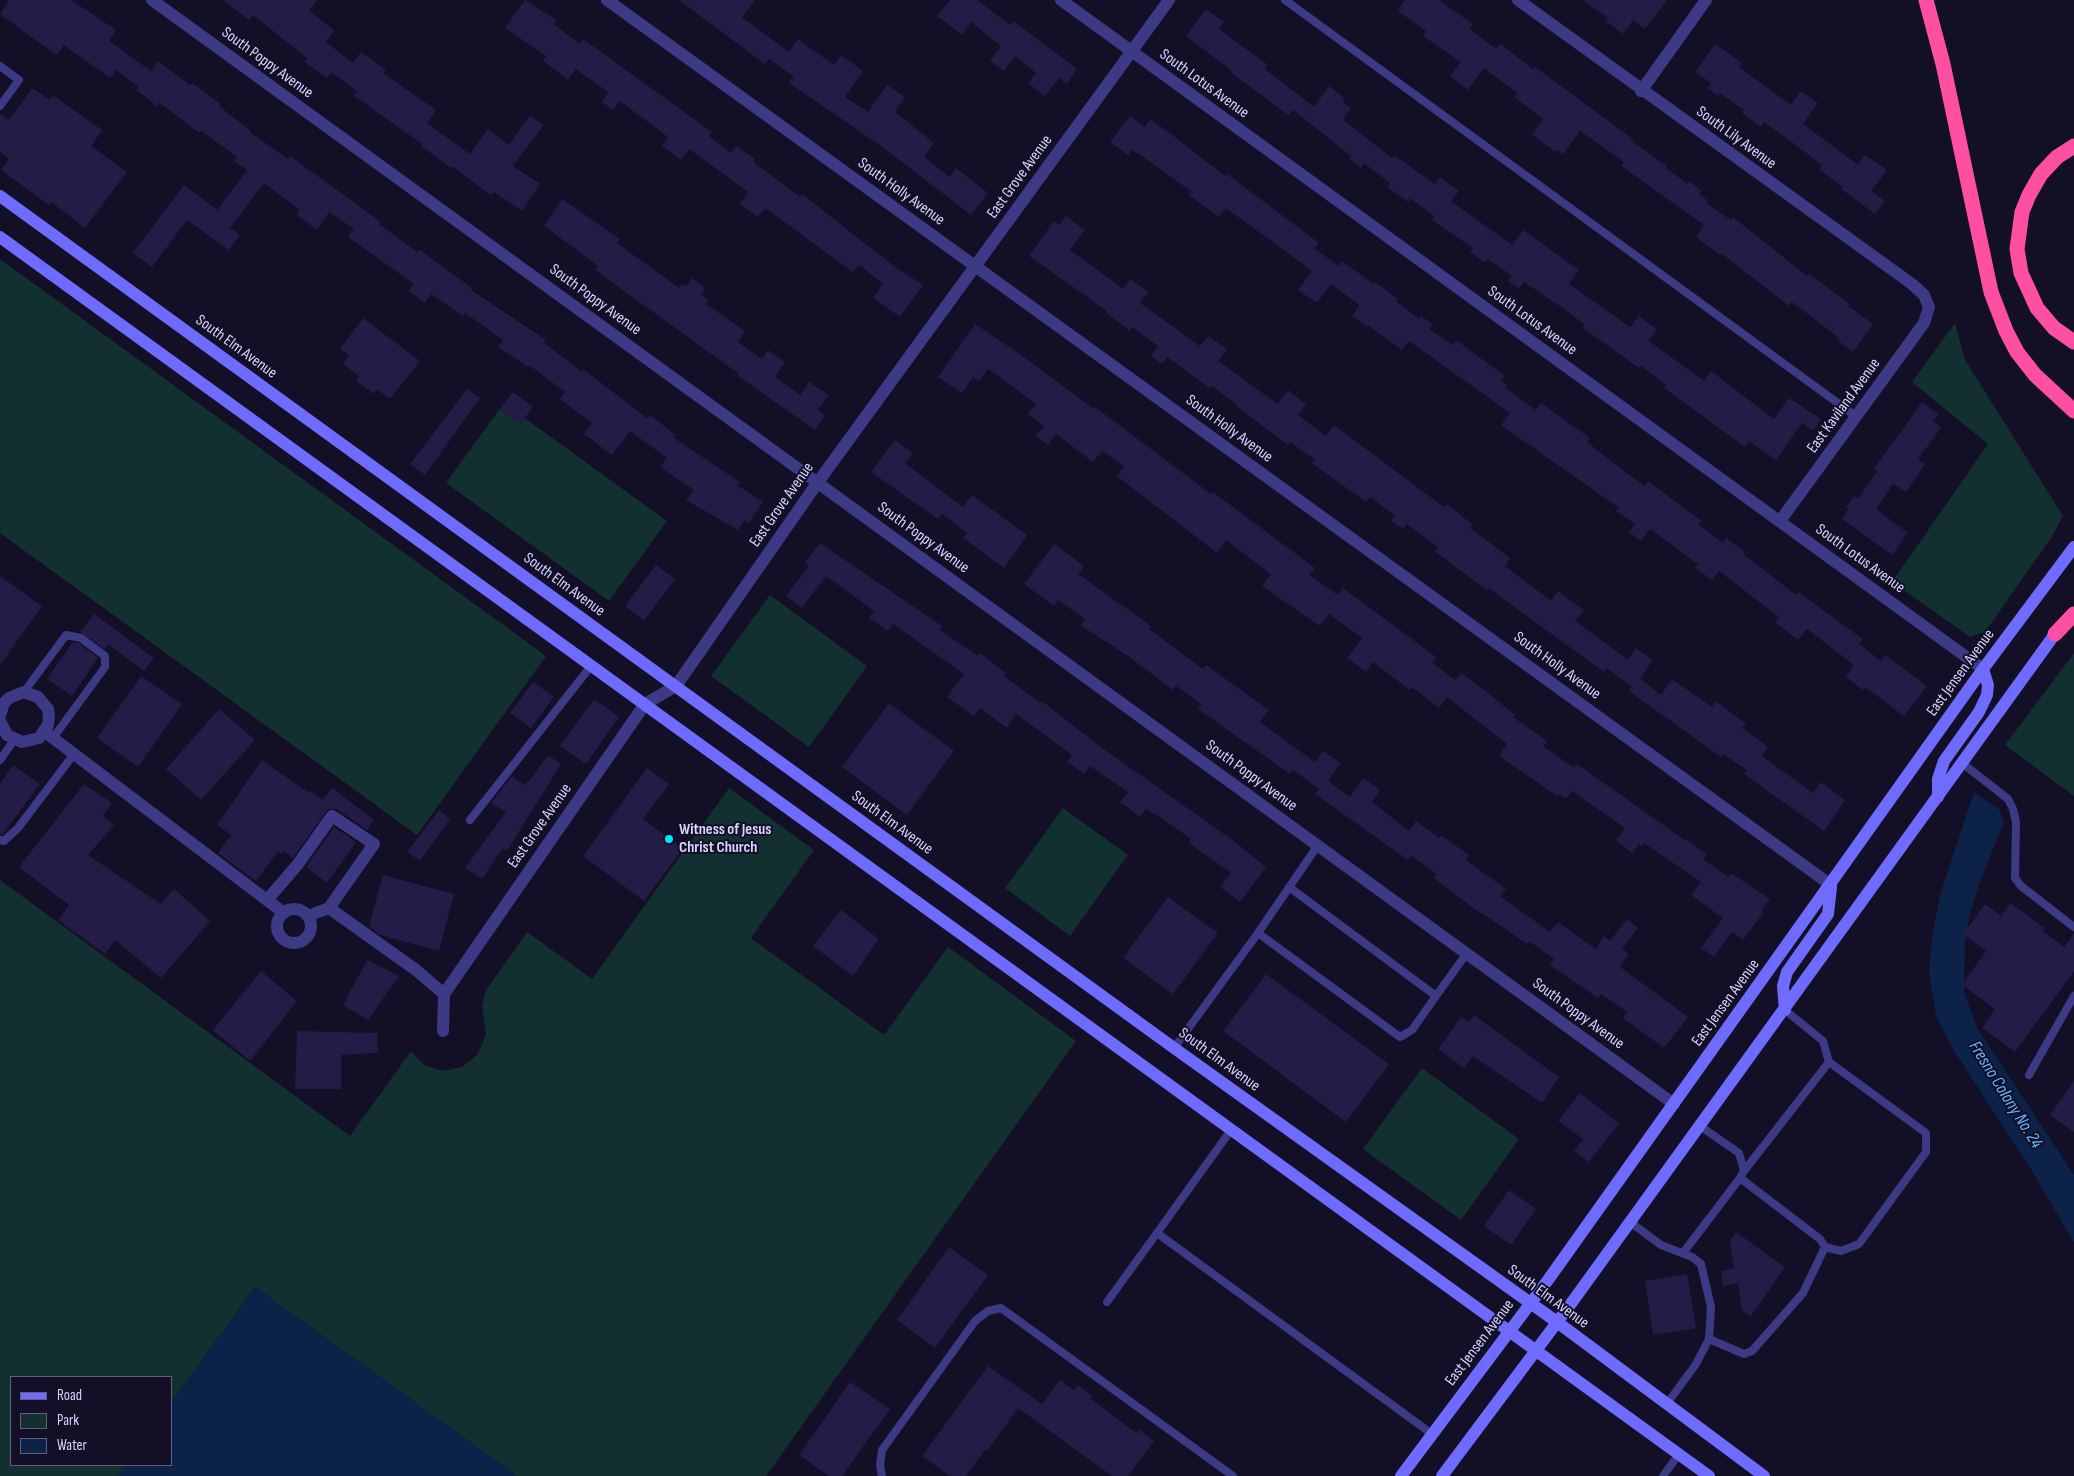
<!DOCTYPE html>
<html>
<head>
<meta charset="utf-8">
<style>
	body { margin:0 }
	#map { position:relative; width:2074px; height:1476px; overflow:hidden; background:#130f26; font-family:"Sofia Sans Condensed",sans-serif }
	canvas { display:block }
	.legend { position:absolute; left:10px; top:1376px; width:162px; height:90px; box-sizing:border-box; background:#130f26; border:1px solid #625e7d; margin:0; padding:6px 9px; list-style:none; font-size:15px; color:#d9d4ff }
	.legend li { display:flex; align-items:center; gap:10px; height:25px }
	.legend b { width:25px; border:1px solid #625e7d }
</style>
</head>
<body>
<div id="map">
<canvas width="2074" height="1476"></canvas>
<ul class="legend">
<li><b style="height:6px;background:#6f6bff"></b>Road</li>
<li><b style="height:14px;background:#12302f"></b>Park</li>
<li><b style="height:14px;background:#0c2248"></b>Water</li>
</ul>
</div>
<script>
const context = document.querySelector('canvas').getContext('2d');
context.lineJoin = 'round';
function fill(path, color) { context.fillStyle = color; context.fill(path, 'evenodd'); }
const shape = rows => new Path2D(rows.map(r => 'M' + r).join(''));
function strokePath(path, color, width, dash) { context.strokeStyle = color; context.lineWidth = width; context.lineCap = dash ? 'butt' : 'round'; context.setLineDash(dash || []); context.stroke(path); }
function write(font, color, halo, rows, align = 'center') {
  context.font = font + ' "Sofia Sans Condensed",sans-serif'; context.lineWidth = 4; context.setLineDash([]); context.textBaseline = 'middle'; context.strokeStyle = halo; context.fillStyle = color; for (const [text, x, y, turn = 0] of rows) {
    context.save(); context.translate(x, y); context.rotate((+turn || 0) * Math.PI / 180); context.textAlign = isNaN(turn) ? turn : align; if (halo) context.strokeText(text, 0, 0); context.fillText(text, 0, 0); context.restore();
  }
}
const green = shape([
	[0,259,546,656,417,835,0,533],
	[1955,323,1965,360,2063,516,2051,538,1985,632,1970,637,1892,582,1988,444,1912,382],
	[504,403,667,521,609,601,446,483],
	[770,595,867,666,809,747,711,676],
	[2074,653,2074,796,2005,745],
	[729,788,814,850,751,938,884,1035,948,947,1076,1041,766,1476,517,1476,255,1287,171,1403,171,1377,11,1377,11,1465,127,1465,119,1476,0,1476,0,880,350,1136,411,1051,424,1065,443,1071,462,1067,477,1055,486,1035,482,1007,485,992,527,932,592,979],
	[1063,808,1128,855,1070,936,1005,888],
	[1422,1068,1519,1139,1461,1220,1363,1149]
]);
const water = shape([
	[1974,792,1999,809,2004,822,1981,879,1970,914,1965,940,1964,992,1977,1028,2074,1175,2074,1243,2032,1171,1953,1049,1936,1015,1929,974,1932,937,1940,895],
	[255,1287,517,1476,119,1476,127,1465,171,1465,171,1403]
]);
const building = shape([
	[9,0,71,0,116,30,109,41,151,71,158,61,190,85,192,83,221,104,219,106,251,131,250,132,288,159,290,156,381,222,379,224,417,252,419,249,472,288,471,290,546,340,544,343,581,371,583,369,647,418,650,415,676,435,674,438,740,482,737,485,763,502,749,523,745,520,738,530,686,500,694,490,660,467,667,458,630,431,612,455,584,434,592,423,560,399,565,392,529,365,528,367,498,347,503,340,465,313,463,316,431,294,425,303,409,291,414,284,348,237,354,229,329,212,317,230,297,215,300,210,264,183,230,228,240,235,229,250,187,220,152,267,133,253,184,185,217,210,247,170,234,161,237,157,201,131,199,133,160,103,157,106,136,90,139,87,116,70,110,78,64,45,57,55,31,37,0,14],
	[223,0,317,0,309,11,334,30,326,42,353,63,361,52,386,70,383,73,436,110,427,123,470,154,488,129,509,145,530,115,544,125,513,166,540,184,522,211,494,192,491,195,452,166,451,168,421,146,422,144,353,95,357,91,331,72,327,78,304,62,307,58,253,15,249,20],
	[525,0,556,20,553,24,580,44,583,39,712,132,709,136,731,153,736,146,755,159,753,162,800,197,802,194,895,267,923,285,900,317,873,298,883,284,859,265,853,272,765,208,758,217,740,204,748,192,689,149,681,160,662,146,668,137,620,101,613,110,602,102,608,92,576,69,568,80,543,61,546,56,505,28],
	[679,0,755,0,742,17,789,52,798,39,834,65,841,55,863,71,845,97,868,112,887,85,905,97,895,112,934,143,924,157,950,177,956,168,988,193,971,215,881,146,789,83,794,77,769,59,765,64],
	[950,0,977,0,1010,25,1013,21,1077,69,1067,84,1059,78,1045,96,1028,83,1036,73,1015,56,1004,71,990,61,1001,46,971,22,962,35,937,16],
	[1405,0,1439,0,1473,24,1470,29,1496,49,1500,44,1533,69,1535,67,1633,139,1631,141,1667,166,1666,168,1688,184,1689,181,1702,191,1699,194,1707,200,1705,202,1731,220,1733,217,1807,276,1809,274,1850,304,1848,306,1873,324,1853,352,1836,339,1838,337,1792,302,1789,306,1721,253,1720,255,1696,237,1704,225,1621,166,1624,162,1580,131,1563,154,1557,150,1556,152,1532,135,1543,119,1514,97,1517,93,1484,68,1468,90,1450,76,1461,62,1423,36,1426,31,1398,11],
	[1583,0,1667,0,1645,29,1633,20,1623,34,1606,21,1608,18],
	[1206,9,1224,22,1219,29,1268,65,1265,69,1314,107,1329,86,1345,99,1343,102,1351,108,1343,120,1392,158,1394,155,1435,184,1440,177,1459,191,1451,201,1512,245,1523,230,1579,270,1569,284,1630,327,1639,316,1657,329,1649,341,1704,381,1711,371,1774,419,1789,398,1821,419,1813,431,1802,423,1776,460,1749,441,1745,447,1664,388,1666,385,1641,366,1639,368,1583,328,1585,325,1563,308,1524,282,1519,289,1508,281,1512,276,1488,259,1485,263,1470,252,1473,248,1432,220,1434,216,1410,198,1408,202,1387,187,1390,183,1364,163,1361,168,1349,158,1351,156,1293,110,1289,115,1283,111,1230,72,1231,70,1186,36],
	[1715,44,1742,63,1739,67,1791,105,1801,91,1818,103,1803,124,1858,165,1865,155,1887,170,1871,191,1885,201,1875,214,1841,189,1843,187,1819,169,1822,165,1789,140,1764,122,1761,127,1742,113,1744,110,1720,93,1718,96,1707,88,1711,83,1695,72],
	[32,88,50,100,53,95,102,130,91,146,127,172,85,228,51,202,49,205,1,170,9,159,0,152,0,114,9,120],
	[1130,116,1145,127,1150,119,1171,134,1225,176,1227,174,1319,243,1314,248,1339,266,1342,261,1374,284,1375,282,1398,299,1396,301,1419,319,1421,316,1433,324,1429,329,1453,345,1456,340,1505,376,1501,381,1508,386,1506,388,1536,410,1541,403,1590,438,1587,442,1620,468,1645,486,1648,481,1701,521,1699,525,1723,543,1726,538,1745,552,1743,554,1796,595,1798,592,1863,639,1859,644,1881,661,1885,655,1927,686,1904,716,1865,687,1863,690,1846,677,1854,665,1807,629,1798,640,1775,622,1779,617,1719,571,1712,580,1695,568,1698,564,1650,529,1641,541,1629,532,1635,524,1616,511,1619,508,1501,425,1510,413,1409,341,1402,350,1368,325,1367,327,1352,316,1359,305,1331,284,1317,303,1298,290,1312,271,1226,208,1219,217,1189,195,1192,192,1143,157,1132,150,1128,155,1110,142],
	[562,199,620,239,617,243,679,288,683,284,686,286,692,278,705,288,701,294,709,300,706,304,745,331,738,342,762,359,768,350,785,362,775,377,800,395,809,382,829,395,818,410,825,415,815,430,738,376,739,374,595,270,598,266,544,226],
	[1066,216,1085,230,1070,250,1123,289,1130,279,1148,292,1140,303,1200,346,1208,336,1227,349,1218,361,1278,404,1288,390,1306,404,1298,415,1326,436,1334,425,1444,507,1447,504,1473,525,1470,528,1510,558,1505,566,1551,601,1558,591,1584,610,1575,621,1628,660,1636,648,1653,660,1640,678,1661,695,1672,679,1712,707,1716,701,1746,724,1742,728,1768,747,1762,756,1813,793,1821,782,1845,800,1824,831,1744,774,1747,770,1723,754,1721,757,1629,691,1632,687,1607,668,1604,672,1488,588,1487,590,1454,566,1435,551,1438,547,1407,524,1403,529,1391,521,1395,516,1370,497,1366,502,1312,463,1315,460,1290,442,1288,445,1235,405,1236,404,1212,386,1210,388,1167,357,1162,364,1151,356,1158,346,1132,327,1130,331,1106,313,1107,311,1029,256,1054,221,1059,225],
	[363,318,420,361,390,399,377,389,374,394,356,381,359,376,343,364,349,355,340,349],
	[975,324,1014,350,1094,409,1095,407,1211,494,1213,492,1315,568,1309,575,1338,595,1343,588,1408,636,1436,657,1432,662,1455,680,1461,673,1484,690,1515,715,1513,717,1547,741,1543,746,1574,768,1577,764,1686,841,1687,840,1707,854,1703,859,1728,877,1731,873,1770,899,1761,911,1764,912,1743,940,1732,932,1714,957,1701,948,1723,918,1691,895,1701,882,1644,843,1642,847,1639,844,1632,853,1616,840,1625,828,1572,791,1566,799,1559,794,1557,796,1499,756,1507,744,1447,697,1439,708,1412,687,1410,690,1373,662,1366,672,1347,658,1362,638,1329,614,1320,626,1288,604,1262,586,1271,574,1226,540,1217,553,1117,476,1124,466,1102,451,1093,462,1056,434,1048,445,1036,436,1044,426,1028,414,1036,404,988,369,979,381,973,377,962,393,938,377],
	[467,389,480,398,425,475,410,464],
	[513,392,533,407,520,424,500,409],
	[1922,402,1939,414,1933,421,1941,428,1918,459,1925,464,1906,492,1893,484,1876,509,1908,533,1892,555,1842,519,1849,509,1846,507,1854,496,1858,499,1877,471,1874,469],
	[895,440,913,453,905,463,963,507,972,495,1027,535,1004,568,963,538,967,533,942,514,938,519,871,472],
	[820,543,942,626,940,630,978,656,980,653,1006,673,1004,676,1041,703,1042,701,1102,748,1234,841,1266,867,1240,902,1220,887,1231,873,1189,843,1191,839,1154,813,1153,814,1146,809,1140,817,1120,802,1128,792,1090,766,1084,774,1067,762,1072,755,1016,714,1007,728,980,708,974,716,947,697,964,674,893,624,888,631,869,618,874,611,826,576,802,608,786,596,809,566,805,563],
	[1054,544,1084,566,1078,574,1151,626,1149,629,1203,669,1206,665,1269,710,1260,722,1315,762,1323,751,1341,763,1328,781,1350,797,1363,778,1380,790,1372,802,1409,831,1416,821,1439,838,1441,835,1469,855,1466,860,1506,889,1500,896,1550,932,1558,922,1596,949,1604,936,1610,941,1627,919,1638,928,1622,949,1629,954,1620,967,1688,1017,1664,1048,1623,1018,1627,1012,1601,994,1598,998,1550,965,1554,959,1529,941,1527,944,1482,913,1481,914,1434,878,1437,874,1411,856,1408,860,1315,794,1319,789,1293,770,1290,774,1198,709,1201,704,1176,686,1173,690,1128,656,1080,625,1085,619,1058,600,1054,606,1024,584],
	[656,565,675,579,644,621,625,606],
	[0,576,42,606,0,665],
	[94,614,154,658,144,671,108,644,105,649,80,632],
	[73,642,79,643,98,658,72,696,47,679],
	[141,676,182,704,138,767,97,738],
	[533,682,554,697,531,728,510,713],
	[594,699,619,717,586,764,560,746],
	[889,703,954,751,907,815,842,767],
	[219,709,255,740,201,800,166,769],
	[548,755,561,764,507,851,503,848,482,879,465,868,506,812,491,803,512,776,524,785,528,782],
	[262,760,309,793,310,791,323,800,332,788,374,820,367,830,337,809,328,809,293,858,284,851,282,854,278,851,256,881,218,853,231,835,217,825],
	[13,765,40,784,2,835,0,834,0,784],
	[647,768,669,784,643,819,683,848,644,901,583,856],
	[84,784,112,803,103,816,114,825,88,855,161,904,174,889,210,921,161,978,115,940,105,954,58,920,69,905,19,867],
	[439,810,450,819,420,861,407,852],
	[334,827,356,842,327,883,306,867],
	[383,875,454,894,439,951,380,935,369,926],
	[1168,897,1218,933,1173,994,1123,958],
	[2010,903,2045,928,2043,931,2064,947,2074,933,2074,971,2015,1052,1982,1028,1995,1009,1962,985,1986,951,1963,934,1985,904,2001,916],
	[841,910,879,939,853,976,813,946],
	[367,960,399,976,368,1020,343,1005],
	[261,971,297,1001,250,1061,213,1030],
	[1266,974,1389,1064,1346,1122,1223,1031],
	[1474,1015,1559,1077,1542,1103,1473,1056,1464,1068,1438,1049,1461,1017,1469,1022],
	[297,1031,377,1033,378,1053,341,1055,341,1089,295,1089],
	[2074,1081,2074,1132,2050,1115],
	[1580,1093,1619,1123,1589,1162,1574,1151,1583,1139,1558,1121],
	[1509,1190,1536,1209,1511,1245,1484,1226],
	[1736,1232,1785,1267,1751,1316,1742,1310,1738,1283,1723,1286,1721,1271,1734,1268,1730,1241],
	[949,1247,988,1275,935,1348,897,1320],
	[1687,1274,1696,1328,1653,1335,1645,1281],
	[988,1366,1042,1404,1060,1380,1074,1390,1078,1385,1092,1396,1090,1398,1136,1433,1139,1430,1154,1441,1128,1476,1112,1476,1018,1408,987,1451,985,1450,966,1476,950,1476,922,1456],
	[850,1382,890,1409,842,1476,829,1476,799,1455]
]);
const service = shape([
	[1285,0,1857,417],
	[0,66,19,80,0,106],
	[24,692,66,635,81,638,105,656,105,667,53,738],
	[0,760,14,740],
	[1962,763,2008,799,2013,809,2016,822,2015,878,2021,886,2074,927],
	[470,820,591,666],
	[0,840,4,841,18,828,74,754],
	[1258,933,1400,1037,1412,1030,1436,996,1289,887],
	[1436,996,1467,953],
	[1174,1048,1258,933,1318,845],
	[2029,1075,2074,996],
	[1700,1126,1739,1153,1744,1171,1740,1178,1820,1239,1825,1247,1803,1293,1752,1351,1744,1354,1709,1339],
	[1231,1130,1157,1233,1432,1434],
	[1744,1171,1829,1062,1823,1041,1785,1010],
	[1630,1222,1661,1245,1692,1257,1701,1264,1711,1307,1709,1339,1696,1364,1666,1405],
	[1825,1247,1841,1251,1859,1244,1926,1152,1926,1133,1829,1062],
	[1683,1253,1740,1178],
	[1107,1302,1157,1233],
	[882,1476,880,1465,882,1450,975,1321,988,1311,1001,1308,1233,1476],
	[1663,1476,1679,1454]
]);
const minor = shape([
	[152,0,1674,1104],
	[607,0,1831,885],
	[1061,0,1983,669],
	[1518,0,1912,284,1924,295,1929,307,1924,323,1780,521],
	[1641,91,1706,0],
	[0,715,4,703,9,698,24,692,38,697,48,709,49,717,48,725,39,738,22,742,7,735,0,721],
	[45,732,284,913],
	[268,899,298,864,332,816,374,844,329,908],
	'277 926a17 17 0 1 1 34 0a17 17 0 1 1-34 0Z',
	[308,916,329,908,416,970,444,994],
	[443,1031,444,994,645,704,676,686,818,482,1169,0]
]);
const secondary = shape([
	[0,196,1174,1048,1557,1322,1764,1476],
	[0,237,1709,1476],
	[1938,797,1938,779,1944,761,1979,712,1987,695,1988,685,1983,669],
	[1785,1010,1783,986,1787,972,1828,914,1831,887],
	[1401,1476,1548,1280,1983,669,2074,547],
	[1442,1476,1570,1305,2060,627]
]);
const motorway = shape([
	[1926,0,1943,64,1991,292,2006,331,2017,352,2035,375,2074,411],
	[2074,146,2057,157,2041,174,2029,195,2022,212,2017,249,2021,273,2037,308,2054,328,2074,342],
	[2055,634,2074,614]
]);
const markers = [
	[669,839,5,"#00e5ff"]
];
const streetNames = [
	["South Poppy Avenue",267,63,36],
	["South Lotus Avenue",1204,84,36],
	["South Lily Avenue",1736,138,36],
	["East Grove Avenue",1020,177,-54],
	["South Holly Avenue",901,192,36],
	["South Poppy Avenue",595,300,36],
	["South Lotus Avenue",1532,321,36],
	["South Elm Avenue",236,347,36],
	["East Kaviland Avenue",1844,406,-54],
	["South Holly Avenue",1229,429,36],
	["East Grove Avenue",782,505,-55],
	["South Poppy Avenue",923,538,36],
	["South Lotus Avenue",1860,559,36],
	["South Elm Avenue",564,585,36],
	["South Holly Avenue",1557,666,36],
	["East Jensen Avenue",1961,673,-54],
	["South Poppy Avenue",1251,776,36],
	["South Elm Avenue",892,823,36],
	["East Grove Avenue",540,826,-55],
	["East Jensen Avenue",1726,1003,-54],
	["South Poppy Avenue",1578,1014,36],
	["South Elm Avenue",1219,1060,36],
	["South Elm Avenue",1548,1297,36],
	["East Jensen Avenue",1480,1343,-53]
];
const poiNames = [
	["Witness of Jesus",679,830],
	["Christ Church",679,848]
];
const waterNames = [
	["Fresno Colony No. 24",2005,1095,58]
];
fill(green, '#12302f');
fill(water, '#0c2248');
fill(building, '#241b47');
strokePath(service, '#3d3a85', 8);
strokePath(minor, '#3d3a85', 12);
strokePath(secondary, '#6f6bff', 12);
strokePath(motorway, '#ff4fa3', 15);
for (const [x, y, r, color] of markers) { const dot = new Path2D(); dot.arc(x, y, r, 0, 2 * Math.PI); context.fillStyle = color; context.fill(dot); strokePath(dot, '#130f26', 2); }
write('16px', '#d9d4ff', '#130f26', streetNames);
write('bold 16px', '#d9d4ff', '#130f26', poiNames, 'left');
write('italic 18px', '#62b6ff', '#130f26', waterNames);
</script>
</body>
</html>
